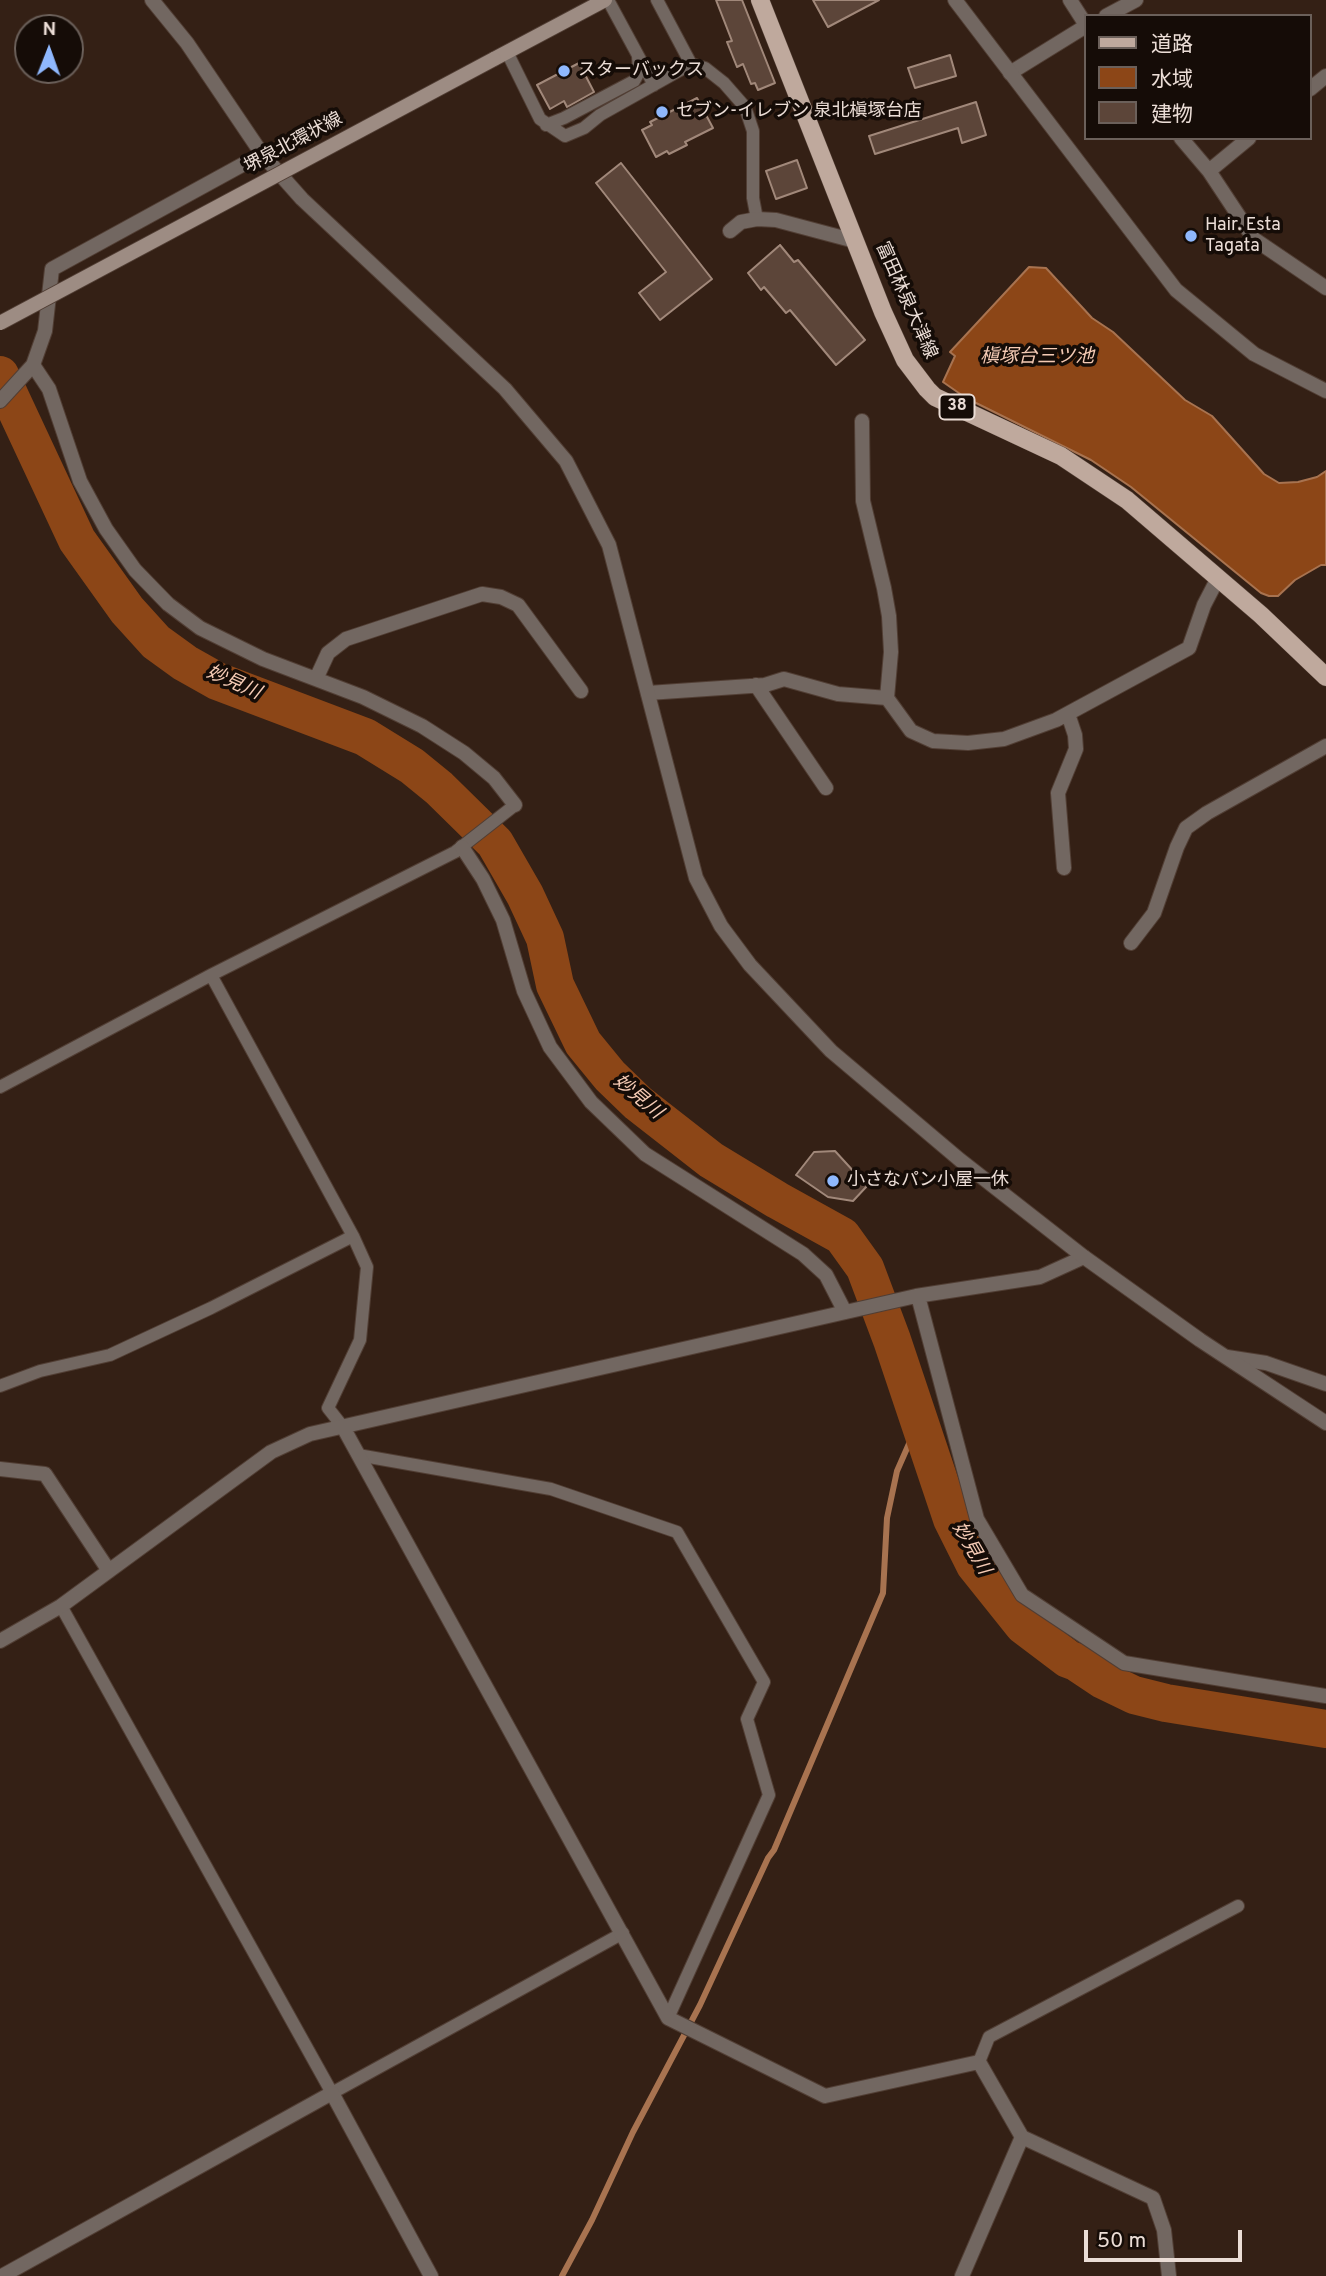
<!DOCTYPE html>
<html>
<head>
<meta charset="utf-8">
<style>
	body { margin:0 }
	#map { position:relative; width:1326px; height:2276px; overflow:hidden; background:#342015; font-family:Overpass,"Noto Sans JP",sans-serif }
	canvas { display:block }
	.legend { position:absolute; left:1084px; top:14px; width:228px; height:126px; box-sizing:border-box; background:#150c07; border:2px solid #6b605a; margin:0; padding:9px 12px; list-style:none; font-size:21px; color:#ebddd6 }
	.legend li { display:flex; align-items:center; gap:14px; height:35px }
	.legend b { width:35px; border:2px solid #6b605a }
	.north { position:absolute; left:14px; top:14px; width:70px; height:70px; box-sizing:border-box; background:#150c07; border:2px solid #6b605a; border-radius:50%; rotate:1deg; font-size:19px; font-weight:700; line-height:28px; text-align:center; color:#ebddd6 }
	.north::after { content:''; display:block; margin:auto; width:24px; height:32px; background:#8fb8fd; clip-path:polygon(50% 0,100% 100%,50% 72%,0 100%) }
	.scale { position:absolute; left:1084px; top:2230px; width:158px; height:32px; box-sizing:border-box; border:4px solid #ebddd6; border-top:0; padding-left:9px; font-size:21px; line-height:24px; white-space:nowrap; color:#ebddd6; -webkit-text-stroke:5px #150c07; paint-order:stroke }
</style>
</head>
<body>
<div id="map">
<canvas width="1326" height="2276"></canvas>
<ul class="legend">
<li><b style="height:9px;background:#bfa99d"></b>道路</li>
<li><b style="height:19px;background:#8c4617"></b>水域</li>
<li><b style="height:19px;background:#5c4539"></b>建物</li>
</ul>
<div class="north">N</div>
<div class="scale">50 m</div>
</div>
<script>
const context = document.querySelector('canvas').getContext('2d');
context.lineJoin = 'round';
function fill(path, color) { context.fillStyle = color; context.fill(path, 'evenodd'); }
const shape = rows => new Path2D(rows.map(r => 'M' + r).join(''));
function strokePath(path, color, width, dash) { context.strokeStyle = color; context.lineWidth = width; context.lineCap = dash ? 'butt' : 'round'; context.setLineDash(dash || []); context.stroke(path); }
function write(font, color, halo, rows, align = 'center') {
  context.font = font + ' Overpass,"Noto Sans JP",sans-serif'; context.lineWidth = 7; context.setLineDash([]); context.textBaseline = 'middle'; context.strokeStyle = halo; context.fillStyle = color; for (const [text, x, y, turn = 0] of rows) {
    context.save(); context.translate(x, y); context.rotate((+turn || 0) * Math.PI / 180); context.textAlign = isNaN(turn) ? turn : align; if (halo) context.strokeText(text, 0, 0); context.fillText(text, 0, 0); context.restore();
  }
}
const water = shape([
	[1029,267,1046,268,1092,318,1113,332,1185,400,1212,416,1264,474,1279,483,1298,482,1317,477,1326,471,1326,565,1321,565,1295,580,1278,596,1269,596,1261,593,1131,487,1091,460,966,398,943,382,955,356,950,352,1029,267]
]);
const stream = shape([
	[562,2276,592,2220,633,2132,700,2005,768,1858,774,1850,883,1593,887,1518,897,1471,919,1421]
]);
const river = shape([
	[0,375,77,540,127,610,156,642,185,663,217,681,365,737,412,766,439,788,495,843,525,895,545,938,555,985,583,1043,610,1076,638,1103,711,1160,777,1200,842,1236,865,1268,892,1340,952,1519,975,1565,1023,1625,1068,1659,1076,1662,1103,1680,1134,1695,1166,1703,1326,1729]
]);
const building = shape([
	[716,0,742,0,775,83,758,90,755,83,751,84,743,64,737,67,727,42,732,41,716,0],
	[813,0,879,0,828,27,813,0],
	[950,55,956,76,915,88,908,68,950,55],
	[579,63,594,92,567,107,564,101,550,109,537,85,579,63],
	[697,98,713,128,685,142,687,145,669,154,667,151,656,157,642,130,652,125,650,122,697,98],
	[976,102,986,135,962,143,958,128,875,154,869,136,976,102],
	[797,160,807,188,776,199,766,171,797,160],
	[621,163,712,279,660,320,639,293,666,272,596,183,621,163],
	[780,245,794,262,798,260,865,340,836,365,790,310,786,313,764,287,761,290,748,273,780,245],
	[835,1151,867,1186,853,1201,828,1197,796,1175,814,1152,835,1151]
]);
const service = shape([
	[608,0,654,85],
	[507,52,540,119,565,136,584,128,600,115,691,64,657,0],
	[691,64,705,68,724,83,745,107,753,131,753,198,757,219],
	[546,125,564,118,634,81,639,72,638,56],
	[211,975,353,1236,367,1267,360,1340,328,1408,343,1427],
	[0,1087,211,975,455,852,515,805],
	[0,1386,40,1371,110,1355,211,1308,353,1236],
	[358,1455,551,1489,677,1532,764,1682,747,1719,769,1795,668,2018],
	[61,1606,332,2093,623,1933],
	[979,2062,989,2037,1238,1906]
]);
const minor = shape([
	[1070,0,1086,25],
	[1106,16,1136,0],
	[1010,73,1086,26],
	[1310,89,1326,76],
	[1181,138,1209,171,1254,239,1326,288],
	[1209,171,1249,138],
	[730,231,741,222,757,219,776,220,855,241],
	[33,365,49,389,80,481,106,529,135,570,168,604,200,628,263,659,363,697,422,726,464,753,494,778,515,805],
	[0,401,33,365,45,331,52,269,262,154],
	[862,421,863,501,884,588,889,616,891,652,887,698],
	[316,679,328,653,346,639,482,594,501,597,518,605,581,691],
	[756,685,826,788],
	[648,693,765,685,784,679,838,694,887,698,911,731,933,741,968,743,1004,739,1056,720,1189,648,1204,605,1218,578],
	[462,847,483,879,503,920,524,991,550,1047,591,1102,645,1154,803,1254,826,1275,845,1312],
	[1064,868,1058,793,1076,749,1075,735,1068,714],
	[1131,943,1154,913,1177,847,1186,828,1207,813,1326,746],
	[918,1296,977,1519,1022,1595,1124,1663,1326,1696],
	[1227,1357,1266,1363,1326,1384],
	[343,1427,668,2018,825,2096,979,2062,1022,2137,962,2276],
	[0,1469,45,1474,109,1571],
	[0,1641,61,1606,271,1452,310,1434,916,1296,1040,1277,1084,1257],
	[1022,2137,1153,2198,1164,2230,1169,2276],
	[2,2276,332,2093,431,2276]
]);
const tertiary = shape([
	[152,0,187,43,262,154,302,199,505,389,566,461,609,545,696,878,721,926,750,965,831,1051,960,1160,1084,1257,1200,1340,1326,1423],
	[955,0,1176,290,1254,354,1326,391]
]);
const secondary = shape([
	[494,59,605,0]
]);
const primary = shape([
	[760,0,883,312,905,360,927,389,935,397,1061,456,1127,500,1261,615,1326,677]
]);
const secondaryBridge = shape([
	[0,323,494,59]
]);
const markers = [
	[564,71,7,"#8fb8fd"],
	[662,112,7,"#8fb8fd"],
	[1191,236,7,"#8fb8fd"],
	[833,1181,7,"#8fb8fd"]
];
const shields = [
	[957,407,35]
];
const shieldNames = [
	["38",957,407]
];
const poiNames = [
	["スターバックス",578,71],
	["セブン-イレブン 泉北槇塚台店",676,112],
	["Hair. Esta",1205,226],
	["Tagata",1205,247],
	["小さなパン小屋一休",847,1181]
];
const streetNames = [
	["堺泉北環状線",294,144,-28],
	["富田林泉大津線",905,301,66]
];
const waterNames = [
	["槇塚台三ツ池",1037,358],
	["妙見川",233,684,24],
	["妙見川",637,1098,40],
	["妙見川",970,1549,60]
];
fill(water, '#8c4617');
strokePath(water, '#a87350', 2);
strokePath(stream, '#a87350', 6);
strokePath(river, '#8c4617', 38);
fill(building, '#5c4539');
strokePath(building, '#a1887a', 2);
strokePath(service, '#513e34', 14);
strokePath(minor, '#513e34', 16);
strokePath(tertiary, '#513e34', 16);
strokePath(secondary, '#513e34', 16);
strokePath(primary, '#513e34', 19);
strokePath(service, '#726761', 12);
strokePath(minor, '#726761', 14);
strokePath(tertiary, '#726761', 14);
strokePath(secondary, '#9d8c83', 14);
strokePath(primary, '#bfa99d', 18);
strokePath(secondaryBridge, '#513e34', 16, []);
strokePath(secondaryBridge, '#9d8c83', 14);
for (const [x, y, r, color] of markers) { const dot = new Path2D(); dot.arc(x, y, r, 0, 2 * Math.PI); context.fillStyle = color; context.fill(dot); strokePath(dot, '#150c07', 2.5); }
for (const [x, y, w] of shields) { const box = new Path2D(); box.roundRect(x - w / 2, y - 12.5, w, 25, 5); context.fillStyle = '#150c07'; context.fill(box); strokePath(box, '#ebddd6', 2); }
write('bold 16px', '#ebddd6', null, shieldNames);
write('18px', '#ebddd6', '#150c07', poiNames, 'left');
write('18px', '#ebddd6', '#150c07', streetNames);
write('italic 19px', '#f4cab4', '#150c07', waterNames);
</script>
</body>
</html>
